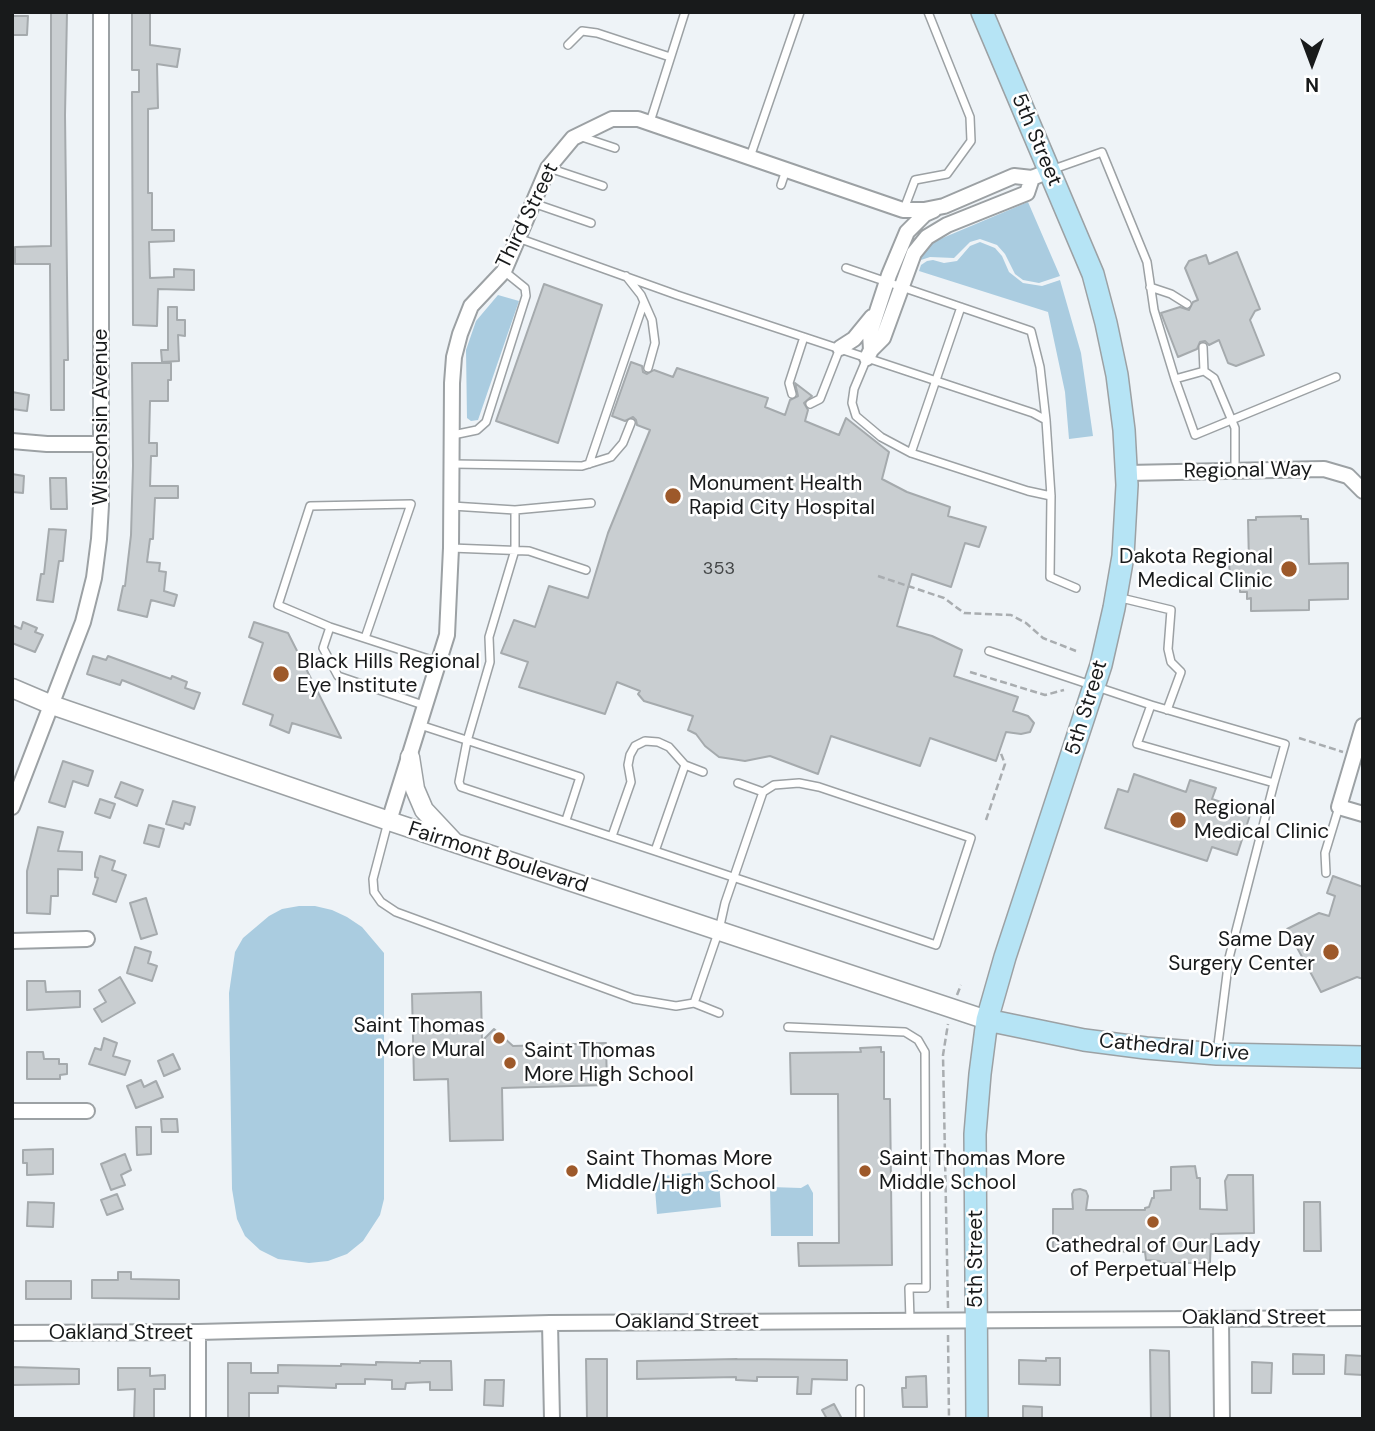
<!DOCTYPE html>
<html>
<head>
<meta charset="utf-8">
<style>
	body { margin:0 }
	#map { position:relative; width:1375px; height:1431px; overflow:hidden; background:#eef3f7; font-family:"DM Sans",sans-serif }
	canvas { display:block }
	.frame { position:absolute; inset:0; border:14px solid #181a1b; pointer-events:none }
	.north { position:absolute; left:1277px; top:28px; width:70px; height:70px; -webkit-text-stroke:5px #fff; paint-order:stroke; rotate:180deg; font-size:19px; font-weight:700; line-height:28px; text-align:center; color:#181a1b }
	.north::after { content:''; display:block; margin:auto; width:24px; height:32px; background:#181a1b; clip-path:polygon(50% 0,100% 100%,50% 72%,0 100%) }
</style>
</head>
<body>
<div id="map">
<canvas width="1375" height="1431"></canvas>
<div class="frame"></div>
<div class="north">N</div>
</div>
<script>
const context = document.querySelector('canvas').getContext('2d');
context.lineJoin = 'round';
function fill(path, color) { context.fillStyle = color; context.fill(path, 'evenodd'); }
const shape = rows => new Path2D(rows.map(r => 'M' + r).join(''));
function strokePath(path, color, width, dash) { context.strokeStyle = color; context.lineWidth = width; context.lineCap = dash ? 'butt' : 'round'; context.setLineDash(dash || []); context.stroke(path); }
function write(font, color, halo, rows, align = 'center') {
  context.font = font + ' "DM Sans",sans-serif'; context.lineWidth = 5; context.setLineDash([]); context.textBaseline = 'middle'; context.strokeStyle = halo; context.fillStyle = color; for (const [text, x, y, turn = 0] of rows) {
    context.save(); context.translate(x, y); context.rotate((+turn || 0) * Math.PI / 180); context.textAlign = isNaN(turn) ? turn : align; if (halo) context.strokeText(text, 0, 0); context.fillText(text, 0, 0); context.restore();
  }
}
const green = shape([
	[1028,202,1060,276,1039,283,1023,280,1015,274,1005,254,997,245,980,239,970,242,954,258,930,257,921,260,917,265,918,255,933,242],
	[980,242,995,248,1002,256,1009,272,1023,283,1042,286,1060,280,1081,353,1093,436,1069,439,1065,392,1048,312,919,271,921,265,927,261,933,260,944,263,957,261,970,246],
	[498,295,519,301,478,420,471,421,467,418,466,350,476,321],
	[299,906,315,906,332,910,347,917,362,927,384,953,384,1199,380,1215,363,1241,347,1254,328,1261,309,1263,278,1259,260,1250,245,1236,237,1219,232,1189,229,993,235,952,243,938,269,916,282,909],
	[718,1170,721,1207,657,1214,654,1177],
	[808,1184,813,1193,813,1236,771,1236,770,1187,801,1188]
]);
const building = shape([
	[51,12,67,12,65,115,68,360,64,360,64,410,51,410,50,264,15,264,15,247,51,246,51,12],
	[132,12,150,12,150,45,180,49,177,67,157,64,158,108,148,109,148,193,152,193,152,230,174,230,174,241,149,242,150,278,174,277,174,269,194,270,194,290,158,289,157,326,133,325,132,92,139,92,139,70,132,70,132,12],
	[12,16,28,16,27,35,12,35,12,16],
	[1237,252,1260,309,1255,311,1250,320,1264,355,1236,366,1228,363,1219,340,1209,345,1205,341,1200,342,1197,349,1178,357,1161,313,1180,307,1189,310,1193,302,1198,300,1185,268,1189,261,1206,255,1209,264,1237,252],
	[544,284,602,305,558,443,496,421,544,284],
	[168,307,177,307,177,320,185,320,185,336,178,335,179,361,162,362,161,350,168,350,168,307],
	[631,362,642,366,643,372,647,374,654,370,673,377,677,368,768,398,765,407,785,415,790,400,798,396,795,383,812,396,804,403,808,410,805,421,839,435,846,418,889,452,882,479,907,492,950,507,948,516,986,527,979,547,965,543,951,587,912,574,897,626,932,636,962,650,954,676,1018,697,1013,711,1028,716,1034,723,1030,732,1021,734,1006,732,996,761,930,738,920,766,831,736,818,774,770,756,745,761,719,757,705,746,696,734,688,730,693,716,644,701,638,694,640,691,617,682,605,714,519,687,528,662,501,653,514,620,535,627,549,586,588,598,608,533,650,430,637,425,636,420,633,417,625,421,612,416,631,362],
	[132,363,171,363,171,380,168,380,168,401,150,401,149,443,157,443,157,456,151,456,150,486,178,486,178,498,155,498,153,539,150,539,147,562,160,563,159,571,166,572,164,591,177,595,174,606,151,600,147,617,118,610,123,586,125,586,131,535,133,466,132,363],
	[12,392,29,395,27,411,12,409,12,392],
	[12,474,24,476,23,493,12,492,12,474],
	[50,478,66,478,67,509,51,509,50,478],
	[1301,516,1301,519,1308,519,1309,564,1348,563,1348,599,1309,600,1309,610,1251,611,1251,598,1247,599,1247,592,1240,592,1240,575,1230,575,1229,563,1249,563,1248,520,1256,520,1256,517,1301,516],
	[49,529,66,530,63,561,59,561,53,602,37,600,41,574,44,574,49,529],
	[23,622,37,628,35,632,43,635,35,652,12,643,12,625,21,629,23,622],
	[254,622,288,633,341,738,292,723,289,733,270,725,273,715,243,704,263,643,249,637,254,622],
	[93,656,106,660,108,656,171,679,172,676,187,682,185,688,200,693,194,709,122,680,120,685,87,674,93,656],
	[63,761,93,771,88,786,73,781,65,807,49,802,63,761],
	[1134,774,1186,792,1190,780,1216,788,1212,799,1251,812,1237,855,1212,847,1207,861,1105,828,1118,789,1128,792,1134,774],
	[121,782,143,790,137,806,115,797,121,782],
	[100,799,115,804,110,818,95,813,100,799],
	[173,801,195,807,190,825,185,823,183,829,166,824,173,801],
	[149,825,164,829,159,847,144,843,149,825],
	[38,827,63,832,58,851,82,852,82,870,58,869,58,896,51,896,50,914,27,913,27,871,38,827],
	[100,856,115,861,112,870,126,875,116,902,93,894,98,878,95,877,95,873,100,856],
	[1333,876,1363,887,1363,979,1357,977,1321,992,1287,929,1319,913,1329,916,1335,896,1327,893,1333,876],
	[146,898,157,934,141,939,130,903,146,898],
	[135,947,151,952,148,963,157,966,152,981,127,973,135,947],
	[120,977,135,1003,102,1022,94,1009,106,1002,99,990,120,977],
	[27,981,45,981,46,992,80,991,80,1007,27,1010,27,981],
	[481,992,482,1041,494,1029,513,1046,606,1043,607,1085,502,1088,503,1140,450,1141,448,1079,414,1080,412,994,481,992],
	[104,1038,117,1043,113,1056,130,1061,125,1075,89,1064,95,1048,101,1050,104,1038],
	[881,1047,881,1052,884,1052,884,1099,890,1099,892,1265,799,1266,798,1243,839,1243,838,1094,791,1094,790,1053,861,1052,860,1048,881,1047],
	[27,1052,43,1052,44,1059,59,1059,59,1064,67,1064,67,1074,60,1075,60,1079,27,1079,27,1052],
	[173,1054,180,1069,164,1076,158,1061,173,1054],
	[141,1080,144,1087,156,1081,163,1097,136,1108,127,1086,141,1080],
	[161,1119,177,1119,178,1132,162,1132,161,1119],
	[136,1127,151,1127,151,1154,137,1155,136,1127],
	[53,1149,53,1174,27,1175,27,1163,23,1163,23,1150,53,1149],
	[125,1154,131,1170,121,1175,125,1185,111,1190,101,1164,125,1154],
	[1195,1166,1197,1178,1200,1178,1200,1209,1227,1210,1225,1181,1228,1175,1253,1175,1254,1233,1211,1234,1210,1263,1160,1263,1160,1261,1146,1260,1145,1252,1053,1250,1053,1209,1073,1209,1072,1194,1074,1190,1080,1189,1086,1191,1088,1196,1086,1210,1145,1210,1145,1208,1149,1207,1152,1198,1154,1198,1154,1191,1171,1190,1171,1167,1195,1166],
	[117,1194,123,1209,107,1215,101,1200,117,1194],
	[28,1202,54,1203,53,1227,27,1226,28,1202],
	[1304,1202,1320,1202,1321,1251,1304,1251,1304,1202],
	[118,1272,131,1272,131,1279,179,1280,179,1299,92,1298,92,1280,118,1280,118,1272],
	[26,1281,71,1281,71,1299,26,1299,26,1281],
	[1150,1350,1169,1351,1170,1419,1151,1419,1150,1350],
	[1293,1354,1324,1355,1324,1374,1293,1374,1293,1354],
	[1346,1355,1363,1356,1363,1375,1345,1374,1346,1355],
	[1046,1358,1060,1358,1060,1385,1019,1384,1019,1360,1046,1361,1046,1358],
	[586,1359,607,1359,607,1419,587,1419,586,1359],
	[737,1359,847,1360,847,1380,812,1379,811,1394,797,1394,798,1377,757,1377,757,1381,736,1380,736,1377,637,1379,637,1361,737,1359],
	[420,1361,451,1361,452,1390,430,1390,430,1382,406,1383,405,1389,392,1389,392,1380,365,1379,365,1384,336,1384,336,1388,278,1386,278,1393,249,1393,249,1419,228,1419,228,1363,251,1363,251,1373,278,1373,278,1365,341,1366,341,1364,376,1365,376,1362,420,1363,420,1361],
	[1252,1362,1272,1363,1271,1393,1252,1393,1252,1362],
	[12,1367,79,1369,79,1384,12,1385,12,1367],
	[118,1368,150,1368,150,1376,165,1375,165,1389,154,1389,154,1419,134,1419,135,1389,118,1390,118,1368],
	[926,1376,927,1407,903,1407,902,1388,906,1388,906,1377,926,1376],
	[485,1380,504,1380,503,1406,484,1405,485,1380],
	[834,1404,842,1419,827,1419,822,1410,834,1404],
	[1023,1406,1042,1407,1042,1419,1023,1419,1023,1406]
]);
const path = shape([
	[878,576,944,598,964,613,1011,615,1026,623,1043,638,1076,651],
	[970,672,1045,695,1064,690],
	[1299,738,1343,752],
	[986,820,1005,764,1000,751],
	[957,995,961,985],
	[948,1308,943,1055,948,1024],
	[948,1335,949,1419]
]);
const service = shape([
	[568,45,582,31,597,33,670,57],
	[650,122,685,12],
	[579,136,615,148],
	[750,157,800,12],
	[549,168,603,186],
	[1051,170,1102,152,1147,262,1154,310,1175,379,1204,371,1214,378,1235,428,1235,471],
	[781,185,786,170],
	[533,203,591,223],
	[904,209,915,180,947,174,971,141,970,117,928,12],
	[518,238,677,295,1033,413,1046,420,1051,496,1050,577,1076,588],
	[846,268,1031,331,1040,367,1046,420],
	[626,276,641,295,652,320,655,343,648,368],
	[1150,287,1171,294,1187,304],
	[961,307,911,453,1028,491,1051,496],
	[1203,347,1204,371],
	[867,358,854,389,852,403,856,416,881,437,911,453],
	[1175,379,1195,435,1336,377],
	[792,394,789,383,804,337],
	[810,404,820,399,840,348],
	[453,435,477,430,486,422,526,296,525,288,504,271],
	[453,464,582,466,611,457,623,443,631,423],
	[589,464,644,302],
	[452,506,515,510,591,503],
	[515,510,515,550,489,637,490,662,467,741,459,782,461,787,655,851],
	[451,548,529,551,586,570],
	[1117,597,1171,610,1168,649,1171,662,1181,672,1167,710],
	[330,627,323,648,338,676,426,706],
	[365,638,411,504,310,506,278,605,330,627,438,662],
	[989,651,1151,705,1285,744,1274,783,1137,744,1151,705],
	[420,725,580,777,566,820],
	[685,765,655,851,936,945,971,838,819,787,799,783,774,785,763,792],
	[388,822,373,879,374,892,381,902,396,912,634,999,676,1006,694,1003,719,930,725,903,763,792,738,783],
	[612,836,631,782,628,765,630,755,635,746,645,741,658,742,669,747,685,765,703,772],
	[1326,873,1325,853,1339,807],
	[694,1003,719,1013],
	[788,1027,905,1032,918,1040,925,1052,926,1288,909,1288,910,1320],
	[1217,1053,1229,958,1274,783],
	[860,1389,860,1419]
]);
const minor = shape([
	[840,348,854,339,872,317],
	[871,350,870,333,889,275,907,232,925,214,934,210],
	[867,358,871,350,883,338,914,253,927,237,947,225,1027,193,1032,178],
	[12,441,47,444,101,444],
	[1127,473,1324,469,1348,476,1363,491],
	[1363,726,1339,807,1363,814],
	[12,807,83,622,94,578,99,539,101,505,101,12],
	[389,821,447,635,451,548,452,383,454,357,460,334,471,306,504,271,548,168,573,138,612,119,638,119,903,210,924,210,944,206,1014,176,1032,178,1049,171],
	[12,941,87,939],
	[12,1111,87,1111],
	[1221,1319,1222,1419],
	[550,1323,552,1419],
	[198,1332,198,1419],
	[12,1333,198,1332,550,1323,1363,1318]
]);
const tertiary = shape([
	[12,688,52,705,389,821,987,1020],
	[410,757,415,789,424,810,454,842]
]);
const secondary = shape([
	[987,1020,1084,1040,1146,1048,1217,1054,1363,1057],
	[977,1419,975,1134,980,1074,987,1020,1005,957,1101,665,1114,608,1123,556,1127,485,1124,430,1117,375,1106,323,1093,274,982,12]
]);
const markers = [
	[673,496,9,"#9d592a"],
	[1289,569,9,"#9d592a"],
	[281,674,9,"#9d592a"],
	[1178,820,9,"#9d592a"],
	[1331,952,9,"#9d592a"],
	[499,1038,7,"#9d592a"],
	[510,1063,7,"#9d592a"],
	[572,1171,7,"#9d592a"],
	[865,1171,7,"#9d592a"],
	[1153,1222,7,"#9d592a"]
];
const numberNames = [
	["353",719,569]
];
const streetNames = [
	["5th Street",1036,140,67],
	["Third Street",528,216,-64],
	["Wisconsin Avenue",101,417,-90],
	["Regional Way",1248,471,-1],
	["5th Street",1087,708,-73],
	["Fairmont Boulevard",498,858,18],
	["Cathedral Drive",1174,1048,5],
	["5th Street",976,1259,-90],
	["Oakland Street",1254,1318],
	["Oakland Street",687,1322],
	["Oakland Street",121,1333]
];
const poiNames = [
	["Monument Health",689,484],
	["Rapid City Hospital",689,508],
	["Dakota Regional",1273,557,"right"],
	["Medical Clinic",1273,581,"right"],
	["Black Hills Regional",297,662],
	["Eye Institute",297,686],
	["Regional",1194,808],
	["Medical Clinic",1194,832],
	["Same Day",1315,940,"right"],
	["Surgery Center",1315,964,"right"],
	["Saint Thomas",485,1026,"right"],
	["More Mural",485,1050,"right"],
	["Saint Thomas",524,1051],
	["More High School",524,1075],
	["Saint Thomas More",586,1159],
	["Middle/High School",586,1183],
	["Saint Thomas More",879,1159],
	["Middle School",879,1183],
	["Cathedral of Our Lady",1153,1246,"center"],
	["of Perpetual Help",1153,1270,"center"]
];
fill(green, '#aacce0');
fill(building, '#c9ced1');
strokePath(building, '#a5aaad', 2);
strokePath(service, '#9ca1a4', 10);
strokePath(minor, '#9ca1a4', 18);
strokePath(tertiary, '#9ca1a4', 21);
strokePath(secondary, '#9ca1a4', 24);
strokePath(path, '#a9adb0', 2.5, [7, 3.5]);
strokePath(service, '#fff', 7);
strokePath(minor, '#fff', 14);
strokePath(tertiary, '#fff', 18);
strokePath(secondary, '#b6e4f5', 21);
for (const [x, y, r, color] of markers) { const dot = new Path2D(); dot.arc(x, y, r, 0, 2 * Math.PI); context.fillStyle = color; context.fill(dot); strokePath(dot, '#fff', 2.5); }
write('18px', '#444748', null, numberNames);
write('21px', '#181a1b', '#fff', streetNames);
write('21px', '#181a1b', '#fff', poiNames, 'left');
</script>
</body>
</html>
